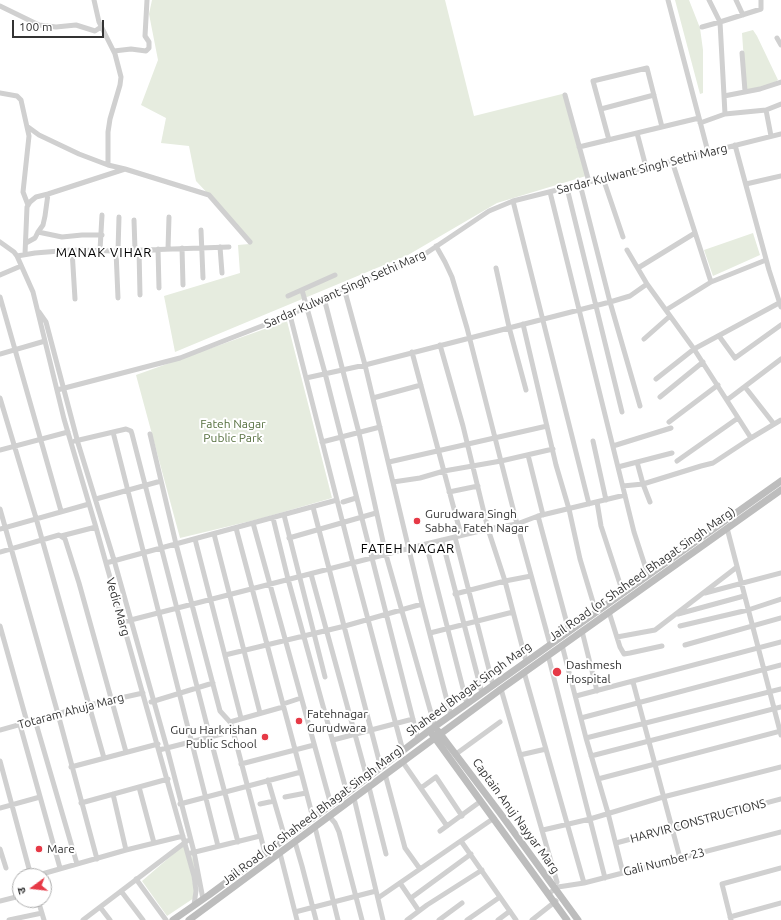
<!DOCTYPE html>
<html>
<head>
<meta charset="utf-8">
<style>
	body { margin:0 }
	#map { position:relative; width:781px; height:920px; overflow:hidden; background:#fff; font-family:Ubuntu,"Noto Sans Devanagari",sans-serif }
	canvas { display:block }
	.north { position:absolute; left:12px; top:868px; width:40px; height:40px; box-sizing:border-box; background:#fff; border:1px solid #adadad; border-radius:50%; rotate:255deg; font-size:11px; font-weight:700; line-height:16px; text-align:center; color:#333 }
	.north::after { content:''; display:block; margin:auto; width:14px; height:18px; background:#e63946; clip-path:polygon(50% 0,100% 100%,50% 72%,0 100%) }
	.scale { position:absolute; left:12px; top:20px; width:92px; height:18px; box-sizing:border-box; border:2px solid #333; border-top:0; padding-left:5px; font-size:12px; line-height:14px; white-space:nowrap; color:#333; -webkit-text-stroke:3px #fff; paint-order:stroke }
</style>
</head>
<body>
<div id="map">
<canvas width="781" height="920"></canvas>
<div class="north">उ</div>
<div class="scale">100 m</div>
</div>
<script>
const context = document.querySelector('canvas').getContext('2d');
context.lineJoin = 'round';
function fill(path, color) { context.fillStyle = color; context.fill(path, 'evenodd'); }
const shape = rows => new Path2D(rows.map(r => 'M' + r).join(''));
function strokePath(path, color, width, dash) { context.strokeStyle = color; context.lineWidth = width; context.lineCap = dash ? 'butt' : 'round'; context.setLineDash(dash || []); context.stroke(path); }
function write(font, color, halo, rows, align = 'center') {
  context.font = font + ' Ubuntu,sans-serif'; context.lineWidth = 4; context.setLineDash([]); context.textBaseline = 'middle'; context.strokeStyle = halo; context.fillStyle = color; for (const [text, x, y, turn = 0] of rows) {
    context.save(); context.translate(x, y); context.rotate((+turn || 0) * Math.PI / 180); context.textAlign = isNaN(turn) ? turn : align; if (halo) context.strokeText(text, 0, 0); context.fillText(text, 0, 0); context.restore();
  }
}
const green = shape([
	[152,0,445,0,474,116,566,93,586,176,497,203,408,255,175,352,164,296,240,273,238,245,249,244,243,231,196,181,189,146,161,143,166,118,141,105,158,60,149,14],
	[675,0,689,0,700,28,703,50,703,93,700,94],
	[753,30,757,36,778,80,769,86,746,90,742,33],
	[753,233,760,255,713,276,704,250],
	[287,321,332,498,259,519,180,538,136,375],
	[186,843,199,873,192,880,197,896,167,916,142,881]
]);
const street = shape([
	[94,0,99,22,115,54,121,77,120,85,110,119,108,132,108,165,125,169],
	[668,0,708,152],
	[736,0,743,15],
	[0,6,39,25,56,27,76,25,95,31,101,27],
	[702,27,720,22,761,9,761,0],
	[777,38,781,45],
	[114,51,131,49,146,51,149,48,149,42,145,36,147,0],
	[742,53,745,91],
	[0,93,17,96,21,100,29,136,23,192,28,205],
	[565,95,589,182],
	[724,96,760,89,781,82],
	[601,109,654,95],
	[766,110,781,104],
	[725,114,766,110,771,136],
	[700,123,725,114,720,22,709,0],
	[28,127,39,135,79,154,108,165],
	[637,133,646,167],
	[609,140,593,81,647,68,662,127],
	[735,145,769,270,781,307],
	[579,147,699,118],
	[672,161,711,282],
	[603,178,623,237],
	[580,184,610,302,640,406],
	[746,184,781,176],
	[567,188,622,412],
	[550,192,634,532,648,575],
	[513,201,589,504],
	[134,220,135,250],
	[201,230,203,278],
	[38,232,43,225,45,216,48,194],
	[0,242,14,252,17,256,33,292,64,419,95,524,194,876,196,891,194,905],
	[26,243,35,238,38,232,62,237,82,235,102,235],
	[436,246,445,262,452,277,467,328,517,524,550,644],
	[220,247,222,273],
	[182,248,183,285],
	[158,249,159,288],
	[168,249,169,217],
	[72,250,75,299],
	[100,250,102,215],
	[139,250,140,295],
	[627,250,647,284,694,349,751,438],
	[116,251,118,298],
	[118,251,119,217],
	[25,254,27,207,30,202,36,197,48,194,125,169,209,195,250,242],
	[17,256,35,253,72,250,116,251,229,247],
	[496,268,509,327,526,390],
	[638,268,695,233],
	[0,275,21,266],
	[344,288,365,365,610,302,630,296,647,284],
	[302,290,325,373,418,739],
	[288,296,335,275],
	[0,297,61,511],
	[324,298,359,433,386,555,435,727],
	[666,310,711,282,766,260],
	[39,312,46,322,78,443,114,560,167,748,194,852,203,899],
	[290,315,353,563,403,751],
	[523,324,556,465,569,509,580,559,596,612],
	[719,336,735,358,781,325],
	[644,339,670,316],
	[440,345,463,426,488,529,505,581,526,661],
	[412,352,461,535],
	[0,354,45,341],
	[306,378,365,365,421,600,451,716],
	[656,379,694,349,779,303],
	[745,387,774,424],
	[57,390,180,358,290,315,344,288,384,273,422,256,489,211,513,201,781,134],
	[660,397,703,362],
	[0,398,36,518,104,758],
	[373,398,421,385],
	[727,400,781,359],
	[669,422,718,385],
	[113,432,218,846],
	[150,434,176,544,220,711,230,722,233,731,265,853],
	[75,441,126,429,131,431,132,434,210,737,159,750],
	[593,441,606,500],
	[322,442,380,427],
	[613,446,671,428],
	[0,450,68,432],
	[528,455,543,515],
	[677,461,738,418],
	[389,462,547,426],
	[637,462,643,484,650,502],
	[618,467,672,453],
	[393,482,420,478,444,471,501,461,553,449],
	[623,486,643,484,701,466,713,463,751,438,781,420],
	[449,492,478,486],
	[96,499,161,481],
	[343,502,356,498],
	[597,502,601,526,623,593],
	[313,507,381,768],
	[0,509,58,714,97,859],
	[284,515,325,677],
	[538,516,569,631],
	[273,518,288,579,347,793],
	[253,523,331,805],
	[727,528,781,735],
	[0,529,89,504],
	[214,534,260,713],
	[61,536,96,527],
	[455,537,493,685],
	[289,538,376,513],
	[195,539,241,718],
	[442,540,482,693],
	[426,544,467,704],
	[0,552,59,535,65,539,79,583,126,752],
	[106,563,337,500],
	[311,574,367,778],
	[705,593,781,573],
	[455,594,505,581,531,576],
	[609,612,620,647,624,654,630,653,662,646],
	[678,614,744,596],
	[123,622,426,544,488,529,517,524,538,516,625,495],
	[0,626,27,722],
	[680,626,748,610,781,599],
	[582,631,597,691],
	[430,633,513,612],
	[617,637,655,630,737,567],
	[562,645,586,738,608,813,623,873],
	[685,645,781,618],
	[225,655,345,626,422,604],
	[548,655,605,878],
	[524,672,584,883],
	[633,682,680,858],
	[501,689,557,882],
	[576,696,781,642],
	[151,702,213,683],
	[283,704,301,698],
	[581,718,781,665],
	[35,720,77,864],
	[230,722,283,707],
	[20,725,60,868],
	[0,730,89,705,143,693],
	[233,731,210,737,238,842],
	[586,738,781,689],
	[333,740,413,719],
	[456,754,500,722],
	[520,755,546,749],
	[591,756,781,707],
	[0,761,31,876],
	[402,761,447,826],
	[241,764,314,745],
	[71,767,158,744],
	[301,772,313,818],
	[385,774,405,848,420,869],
	[598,779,781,731],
	[268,780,285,838],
	[139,787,154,843],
	[369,787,386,854],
	[421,788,436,777,462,816],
	[113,794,126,850],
	[285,797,306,793],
	[354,798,383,920],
	[81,803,168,779],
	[180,804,301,772,236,528],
	[260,804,274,801],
	[0,808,40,797],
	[329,816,335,823,339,832,362,920],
	[315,827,338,920],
	[543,830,590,819,663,797,781,767],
	[440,831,481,801],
	[461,841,516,920],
	[295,842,302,866,316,920],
	[616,843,781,799],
	[0,849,6,868],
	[191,853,260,836],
	[280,853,297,920],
	[35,876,126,850,183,836],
	[136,879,166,920],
	[400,883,419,911],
	[121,891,143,920],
	[548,894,558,887,584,883,781,832],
	[378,898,494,818],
	[411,898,471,854],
	[38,900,44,920],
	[0,901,20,896],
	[100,907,110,920],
	[295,912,376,891],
	[730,917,781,903],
	[9,920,42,913],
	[83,920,187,841],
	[407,920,427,905,482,870],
	[439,920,462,903],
	[467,920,500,897],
	[498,920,510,911],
	[532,920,556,901],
	[731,920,722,884,781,868]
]);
const secondary = shape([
	[438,731,500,813,578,920],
	[432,734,567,920],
	[173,920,209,895,347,793,430,730,781,481],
	[189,920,501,689,781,490]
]);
const markers = [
	[417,521,4,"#e63946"],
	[557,672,5,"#e63946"],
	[299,721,4,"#e63946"],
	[265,737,4,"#e63946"],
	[39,849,4,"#e63946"]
];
const streetNames = [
	["Sardar Kulwant Singh Sethi Marg",642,169,-14],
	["Sardar Kulwant Singh Sethi Marg",345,289,-24],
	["Jail Road (or Shaheed Bhagat Singh Marg)",642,574,-35],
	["Vedic Marg",118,607,74],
	["Shaheed Bhagat Singh Marg",469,689,-36],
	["Totaram Ahuja Marg",71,711,-15],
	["Jail Road (or Shaheed Bhagat Singh Marg)",313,815,-37],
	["Captain Anuj Nayyar Marg",516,816,54],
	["HARVIR CONSTRUCTIONS",698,821,-15],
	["Gali Number 23",664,862,-14]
];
const parkNames = [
	["Fateh Nagar",233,424],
	["Public Park",233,438]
];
const poiNames = [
	["Gurudwara Singh",425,514],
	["Sabha, Fateh Nagar",425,528],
	["Dashmesh",566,665],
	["Hospital",566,679],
	["Fatehnagar",307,714],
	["Gurudwara",307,728],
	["Guru Harkrishan",257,730,"right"],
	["Public School",257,744,"right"],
	["Mare",47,849]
];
const neighbourhoodNames = [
	["MANAK VIHAR",104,253],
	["FATEH NAGAR",408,549]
];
fill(green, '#e6ecdf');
strokePath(street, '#d0d0d0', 5);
strokePath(secondary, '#bdbdbd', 7);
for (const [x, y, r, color] of markers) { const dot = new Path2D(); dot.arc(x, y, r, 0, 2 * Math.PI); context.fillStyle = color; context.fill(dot); strokePath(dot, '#fff', 1.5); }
write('12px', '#333', '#fff', streetNames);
write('12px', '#56703f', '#fff', parkNames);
write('12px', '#333', '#fff', poiNames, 'left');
context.letterSpacing = '1px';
write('13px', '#000', '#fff', neighbourhoodNames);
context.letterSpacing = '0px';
</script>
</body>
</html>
